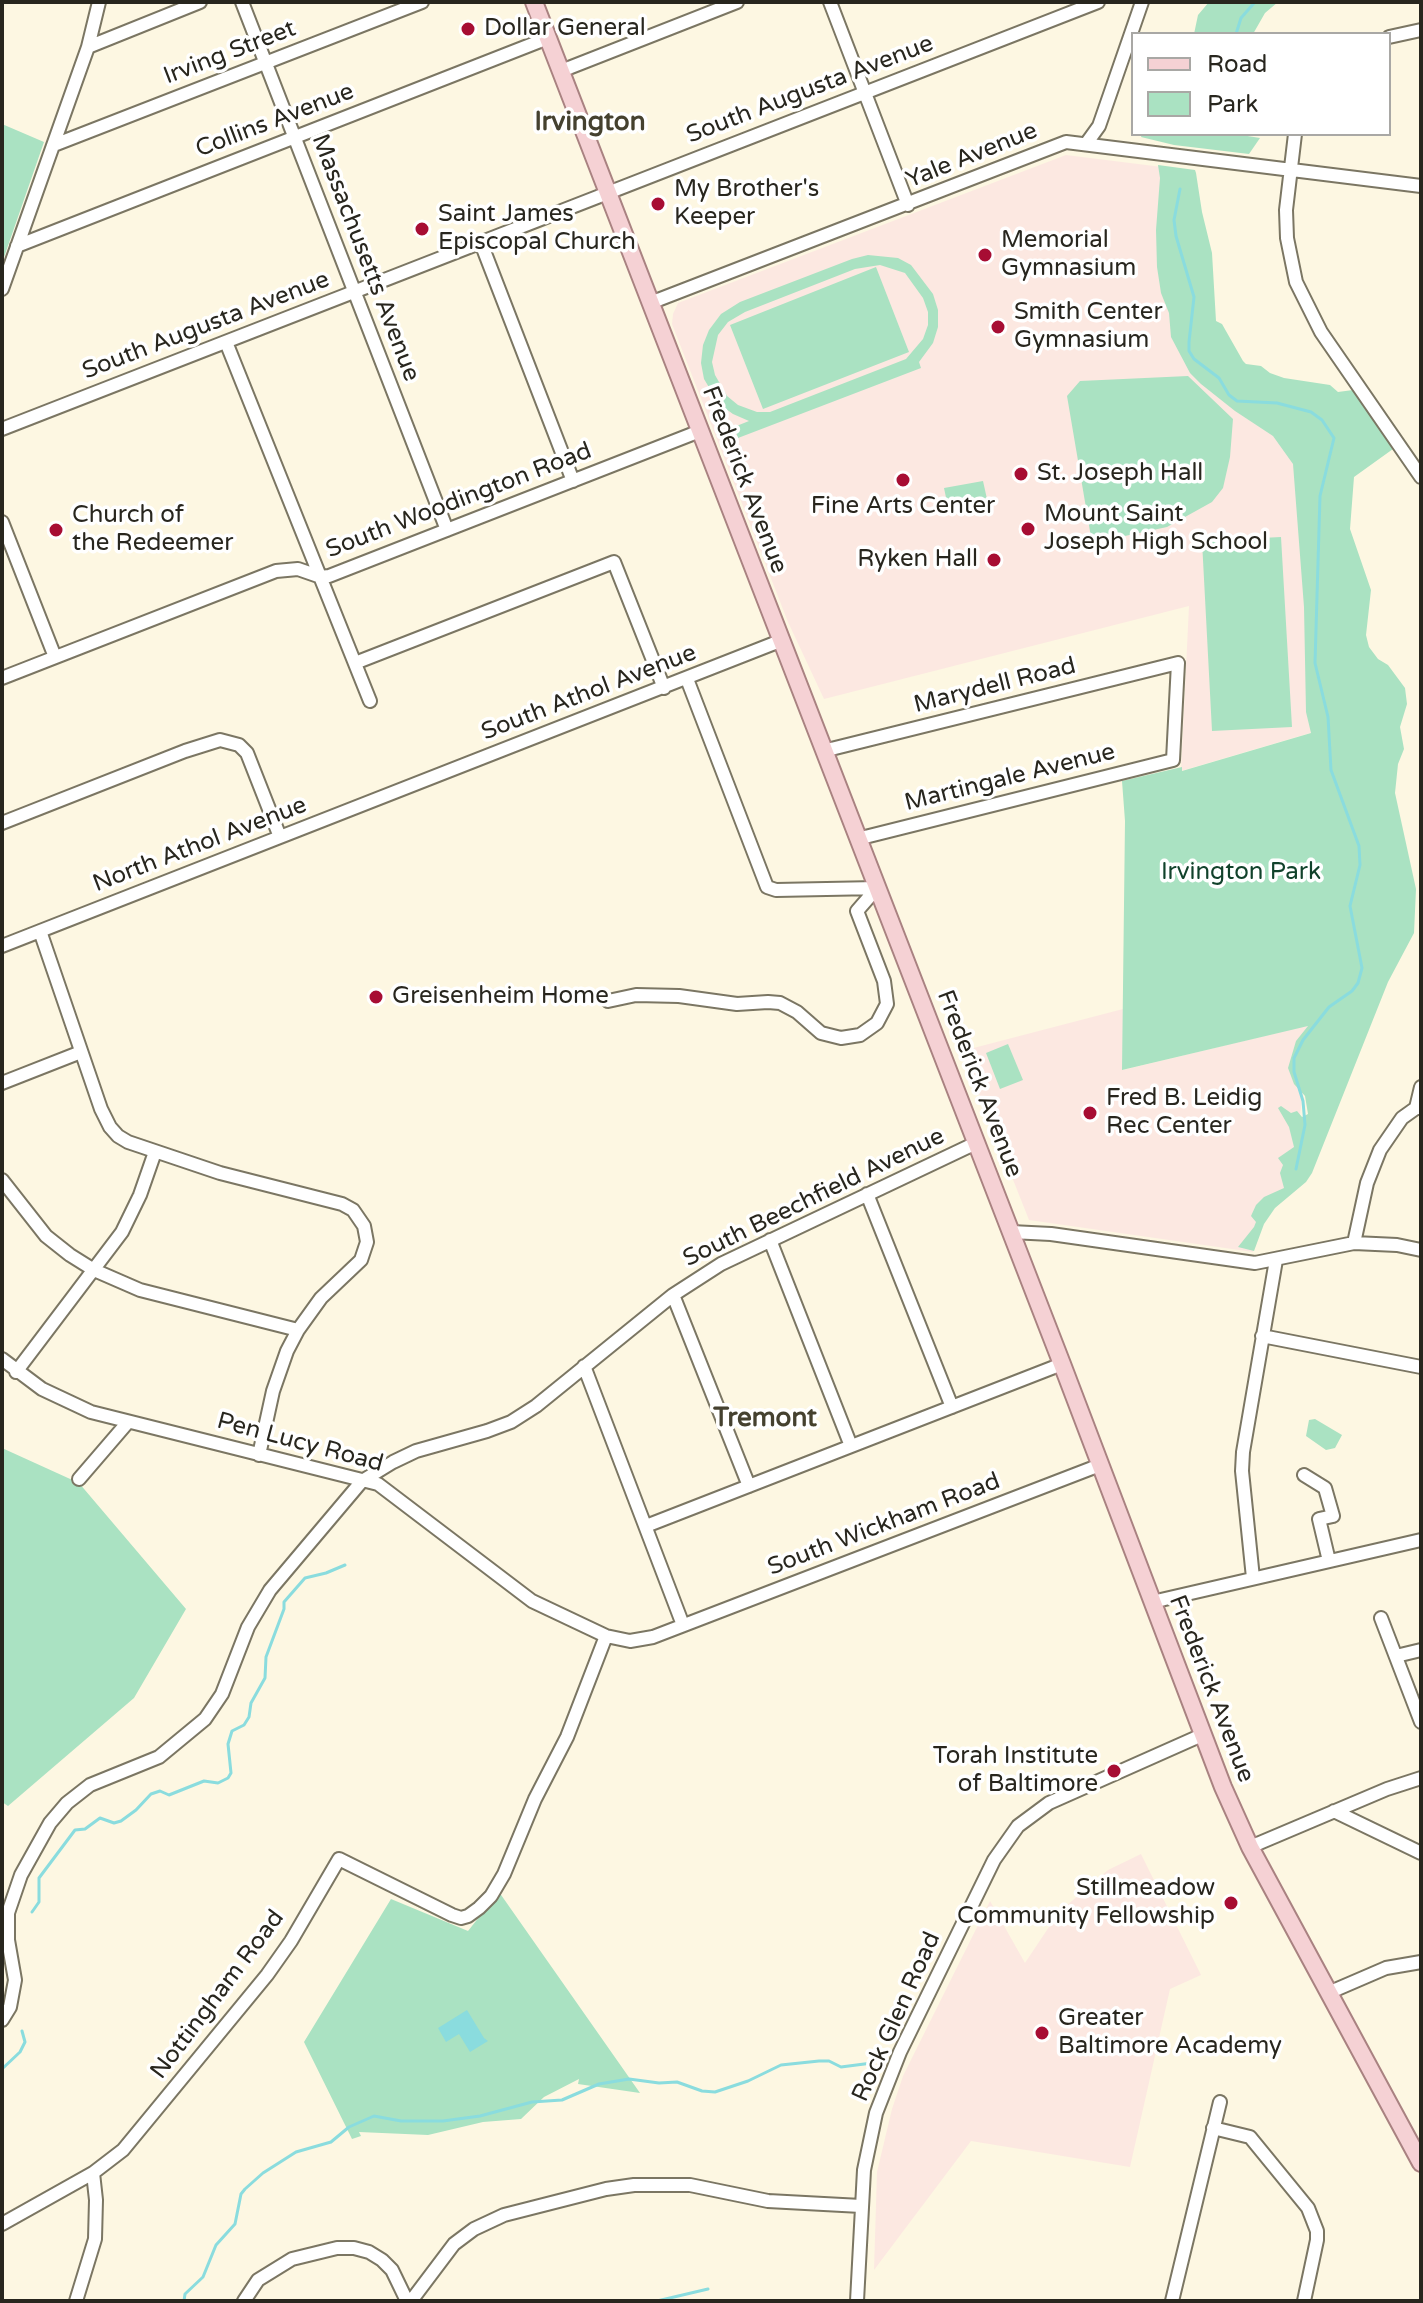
<!DOCTYPE html>
<html>
<head>
<meta charset="utf-8">
<style>
	body { margin:0 }
	#map { position:relative; width:1423px; height:2303px; overflow:hidden; background:#fdf7e2; font-family:"Varela Round",sans-serif }
	canvas { display:block }
	.frame { position:absolute; inset:0; border:4px solid #28261e; pointer-events:none }
	.legend { position:absolute; left:1131px; top:32px; width:260px; height:104px; box-sizing:border-box; background:#fff; border:2px solid #a9a8a5; margin:0; padding:10px 14px; list-style:none; font-size:24px; color:#28261e }
	.legend li { display:flex; align-items:center; gap:16px; height:40px }
	.legend b { width:40px; border:2px solid #a9a8a5 }
</style>
</head>
<body>
<div id="map">
<canvas width="1423" height="2303"></canvas>
<div class="frame"></div>
<ul class="legend">
<li><b style="height:10px;background:#f5d1d4"></b>Road</li>
<li><b style="height:22px;background:#aae2c2"></b>Park</li>
</ul>
</div>
<script>
const context = document.querySelector('canvas').getContext('2d');
context.lineJoin = 'round';
function fill(path, color) { context.fillStyle = color; context.fill(path, 'evenodd'); }
const shape = rows => new Path2D(rows.map(r => 'M' + r).join(''));
function strokePath(path, color, width, dash) { context.strokeStyle = color; context.lineWidth = width; context.lineCap = dash ? 'butt' : 'round'; context.setLineDash(dash || []); context.stroke(path); }
function write(font, color, halo, rows, align = 'center') {
  context.font = font + ' "Varela Round",sans-serif'; context.lineWidth = 7; context.setLineDash([]); context.textBaseline = 'middle'; context.strokeStyle = halo; context.fillStyle = color; for (const [text, x, y, turn = 0] of rows) {
    context.save(); context.translate(x, y); context.rotate((+turn || 0) * Math.PI / 180); context.textAlign = isNaN(turn) ? turn : align; if (halo) context.strokeText(text, 0, 0); context.fillText(text, 0, 0); context.restore();
  }
}
const education = shape([
	[1066,155,1178,169,1177,336,1298,451,1317,731,1181,771,1189,606,824,699,788,622,672,324,673,314,678,303],
	[1123,1009,1123,1070,1330,1020,1307,1063,1290,1189,1262,1215,1253,1252,1029,1220,962,1051],
	[1141,1854,1201,1975,1170,1989,1130,2167,971,2141,874,2270,877,2172,892,2109,903,2076,990,1901,1025,1963,1059,1912,1108,1870]
]);
const green = shape([
	[1209,2,1278,2,1265,13,1253,34,1194,34,1198,15],
	[2,124,44,142,2,263],
	[1142,134,1235,134,1260,138,1249,154,1174,145,1141,137],
	[1158,165,1195,170,1196,173,1202,212,1212,253,1216,321,1222,324,1243,361,1246,364,1261,366,1270,373,1284,378,1330,385,1338,392,1353,390,1393,449,1354,477,1350,529,1371,590,1366,635,1369,647,1378,659,1388,665,1405,688,1407,704,1400,727,1404,749,1398,764,1395,793,1416,889,1414,933,1388,982,1312,1173,1306,1182,1275,1208,1264,1224,1254,1251,1238,1247,1254,1227,1256,1222,1251,1216,1256,1205,1264,1197,1284,1188,1280,1173,1283,1165,1278,1158,1294,1147,1289,1127,1278,1108,1281,1106,1291,1113,1297,1111,1302,1117,1308,1114,1305,1096,1294,1084,1288,1068,1296,1041,1308,1026,1122,1070,1125,821,1122,781,1182,767,1182,771,1311,733,1306,712,1304,607,1293,464,1273,436,1235,411,1201,384,1190,373,1171,337,1169,313,1161,293,1157,267,1156,230,1160,178],
	[868,255,898,258,911,265,933,294,938,310,938,327,933,343,919,362,921,368,738,438,734,427,749,421,733,414,719,404,704,379,701,363,703,345,709,330,721,314,740,302,852,259],
	[880,265,905,273,923,298,928,312,928,325,923,339,906,359,770,412,757,412,738,405,727,396,715,375,712,362,718,335,728,322,745,312,855,269],
	[876,267,909,352,763,409,730,325],
	[1188,376,1233,419,1230,457,1223,488,1212,502,1167,527,1092,543,1067,396,1080,381],
	[983,481,987,499,948,507,944,488],
	[1281,537,1292,727,1212,731,1202,541],
	[1008,1044,1023,1080,1000,1089,986,1053],
	[1315,1419,1342,1435,1335,1448,1326,1450,1306,1436,1309,1420],
	[2,1448,79,1483,186,1609,134,1698,8,1806,2,1802],
	[499,1892,640,2093,578,2084,579,2079,544,2097,521,2119,483,2122,428,2135,359,2132,361,2136,352,2139,304,2042,391,1899,468,1931]
]);
const water = shape([
	[467,2010,484,2038,488,2041,470,2052,459,2034,446,2042,438,2028]
]);
const stream = shape([
	[1236,34,1241,18,1255,2],
	[1180,189,1174,220,1176,236,1194,297,1189,342,1189,351,1194,359,1219,378,1229,395,1237,401,1277,403,1311,412,1322,420,1334,438,1320,496,1315,663,1328,717,1331,770,1359,846,1360,865,1350,906,1362,968,1358,983,1352,991,1329,1007,1303,1040,1294,1058,1294,1072,1303,1101,1305,1125,1296,1169],
	[32,1912,39,1902,39,1878,75,1830,85,1829,100,1818,114,1823,121,1821,136,1810,151,1794,160,1791,169,1795,204,1781,218,1783,228,1778,231,1773,228,1744,232,1731,244,1725,249,1717,251,1703,265,1678,266,1657,284,1609,284,1602,305,1578,326,1573,345,1565],
	[2,2069,20,2052,25,2042,22,2031],
	[184,2301,185,2294,203,2277,216,2245,235,2224,241,2194,245,2189,263,2173,296,2152,331,2142,349,2127,374,2116,401,2121,443,2121,480,2116,532,2102,562,2100,599,2084,629,2079,659,2083,677,2082,702,2091,715,2092,748,2081,781,2065,819,2061,829,2061,841,2067,872,2063],
	[657,2301,708,2289]
]);
const minor = shape([
	[242,2,447,530],
	[830,2,908,205],
	[1389,37,1421,30],
	[88,47,200,2],
	[561,71,737,2],
	[1295,134,1286,210,1287,238,1296,282,1321,332,1421,477],
	[1086,144,1099,126,1142,2],
	[54,145,422,2],
	[481,243,573,481],
	[17,246,548,38],
	[2,289,88,47,99,2],
	[650,303,1066,142,1421,186],
	[226,342,370,701],
	[2,429,1098,2],
	[2,522,55,657],
	[355,663,614,562,664,688],
	[2,678,276,571,298,569,321,577,329,576,700,431],
	[687,679,767,887,776,890,877,888],
	[823,751,1178,663,1173,760,857,839],
	[2,823,185,751,220,740,239,745,247,753,280,837],
	[40,931,101,1109,110,1127,118,1136,128,1142,220,1173,342,1204,353,1210,364,1226,367,1242,361,1260,321,1298,298,1330,287,1351,273,1391,259,1455],
	[2,946,780,641],
	[608,1001,636,995,679,996,737,1004,768,1002,780,1003,797,1012,821,1033,841,1038,860,1035,877,1023,887,1004,884,981,857,911,877,888],
	[2,1083,81,1052],
	[1416,1108,1421,1087],
	[2,1180,46,1236,70,1255,94,1270,140,1290,298,1330],
	[867,1194,952,1407],
	[1011,1232,1051,1234,1255,1263,1354,1243,1397,1245,1421,1250],
	[770,1240,851,1446],
	[1354,1243,1367,1183,1380,1150,1402,1118,1416,1108,1421,1108],
	[673,1295,749,1486],
	[1262,1336,1421,1367],
	[2,1359,42,1389,91,1412,378,1484,532,1601,606,1636,630,1641,653,1637,1100,1465],
	[584,1366,683,1625],
	[16,1372,122,1232,140,1195,155,1152],
	[1304,1475,1325,1488,1333,1516,1319,1519,1329,1561],
	[79,1479,128,1422],
	[646,1526,1062,1364],
	[1253,1578,1242,1471,1243,1452,1276,1260],
	[1152,1602,1421,1540],
	[1381,1618,1421,1722],
	[1396,1656,1421,1650],
	[1334,1811,1421,1853],
	[1250,1847,1387,1789,1421,1778],
	[1328,1993,1386,1968,1421,1962],
	[2,2020,10,2007,15,1980,8,1940,8,1913,21,1875,50,1823,67,1803,90,1785,159,1757,205,1719,222,1694,248,1627,270,1590,362,1481,393,1462,416,1451,487,1431,511,1422,536,1406,673,1295,721,1264,976,1143],
	[1213,2128,1250,2137,1308,2208,1317,2231,1317,2240,1304,2301],
	[2,2224,93,2173,123,2150,267,1975,291,1941,339,1859,452,1915,461,1918,468,1916,479,1908,491,1896,504,1874,535,1799,567,1737,606,1636],
	[76,2301,95,2239,96,2200,93,2173],
	[244,2301,258,2280,292,2259,337,2248,354,2248,369,2252,382,2260,392,2270,407,2301],
	[411,2301,454,2244,474,2229,504,2215,606,2189,634,2185,690,2185,768,2201,861,2206],
	[857,2301,864,2170,876,2113,900,2052,994,1860,1018,1826,1049,1803,1202,1735],
	[1172,2301,1220,2102]
]);
const major = shape([
	[534,2,1062,1364,1223,1787,1250,1847,1421,2163]
]);
const markers = [
	[468,29,8,"#a70d33"],
	[658,204,8,"#a70d33"],
	[422,229,8,"#a70d33"],
	[985,255,8,"#a70d33"],
	[998,327,8,"#a70d33"],
	[1021,474,8,"#a70d33"],
	[903,480,8,"#a70d33"],
	[1028,529,8,"#a70d33"],
	[56,530,8,"#a70d33"],
	[994,560,8,"#a70d33"],
	[376,997,8,"#a70d33"],
	[1090,1113,8,"#a70d33"],
	[1114,1771,8,"#a70d33"],
	[1231,1903,8,"#a70d33"],
	[1042,2033,8,"#a70d33"]
];
const poiNames = [
	["Dollar General",484,29],
	["My Brother's",674,190],
	["Keeper",674,218],
	["Saint James",438,215],
	["Episcopal Church",438,243],
	["Memorial",1001,241],
	["Gymnasium",1001,269],
	["Smith Center",1014,313],
	["Gymnasium",1014,341],
	["St. Joseph Hall",1037,474],
	["Fine Arts Center",903,507,"center"],
	["Mount Saint",1044,515],
	["Joseph High School",1044,543],
	["Church of",72,516],
	["the Redeemer",72,544],
	["Ryken Hall",978,560,"right"],
	["Greisenheim Home",392,997],
	["Fred B. Leidig",1106,1099],
	["Rec Center",1106,1127],
	["Torah Institute",1098,1757,"right"],
	["of Baltimore",1098,1785,"right"],
	["Stillmeadow",1215,1889,"right"],
	["Community Fellowship",1215,1917,"right"],
	["Greater",1058,2019],
	["Baltimore Academy",1058,2047]
];
const streetNames = [
	["Irving Street",230,53,-21],
	["South Augusta Avenue",810,90,-21],
	["Collins Avenue",275,121,-21],
	["Yale Avenue",972,156,-22],
	["Massachusetts Avenue",365,258,69],
	["South Augusta Avenue",206,326,-21],
	["Frederick Avenue",744,480,69],
	["South Woodington Road",459,501,-21],
	["Marydell Road",995,686,-14],
	["South Athol Avenue",589,693,-21],
	["Martingale Avenue",1010,778,-14],
	["North Athol Avenue",200,845,-21],
	["Frederick Avenue",979,1084,69],
	["South Beechfield Avenue",814,1198,-26],
	["Pen Lucy Road",300,1443,15],
	["South Wickham Road",884,1525,-21],
	["Frederick Avenue",1211,1689,69],
	["Nottingham Road",218,1995,-53],
	["Rock Glen Road",897,2017,-66]
];
const parkNames = [
	["Irvington Park",1241,873]
];
const neighbourhoodNames = [
	["Irvington",590,123],
	["Tremont",765,1419]
];
fill(education, '#fce8e1');
fill(green, '#aae2c2');
fill(water, '#8adcde');
strokePath(stream, '#8adcde', 3);
strokePath(minor, '#7b7663', 16);
strokePath(major, '#a98281', 20);
strokePath(minor, '#fff', 12);
strokePath(major, '#f5d1d4', 16);
for (const [x, y, r, color] of markers) { const dot = new Path2D(); dot.arc(x, y, r, 0, 2 * Math.PI); context.fillStyle = color; context.fill(dot); strokePath(dot, '#fff', 3); }
write('24px', '#28261e', '#fff', poiNames, 'left');
write('24px', '#28261e', '#fff', streetNames);
write('24px', '#11422b', '#fff', parkNames);
write('bold 26px', '#45412f', '#fff', neighbourhoodNames);
</script>
</body>
</html>
